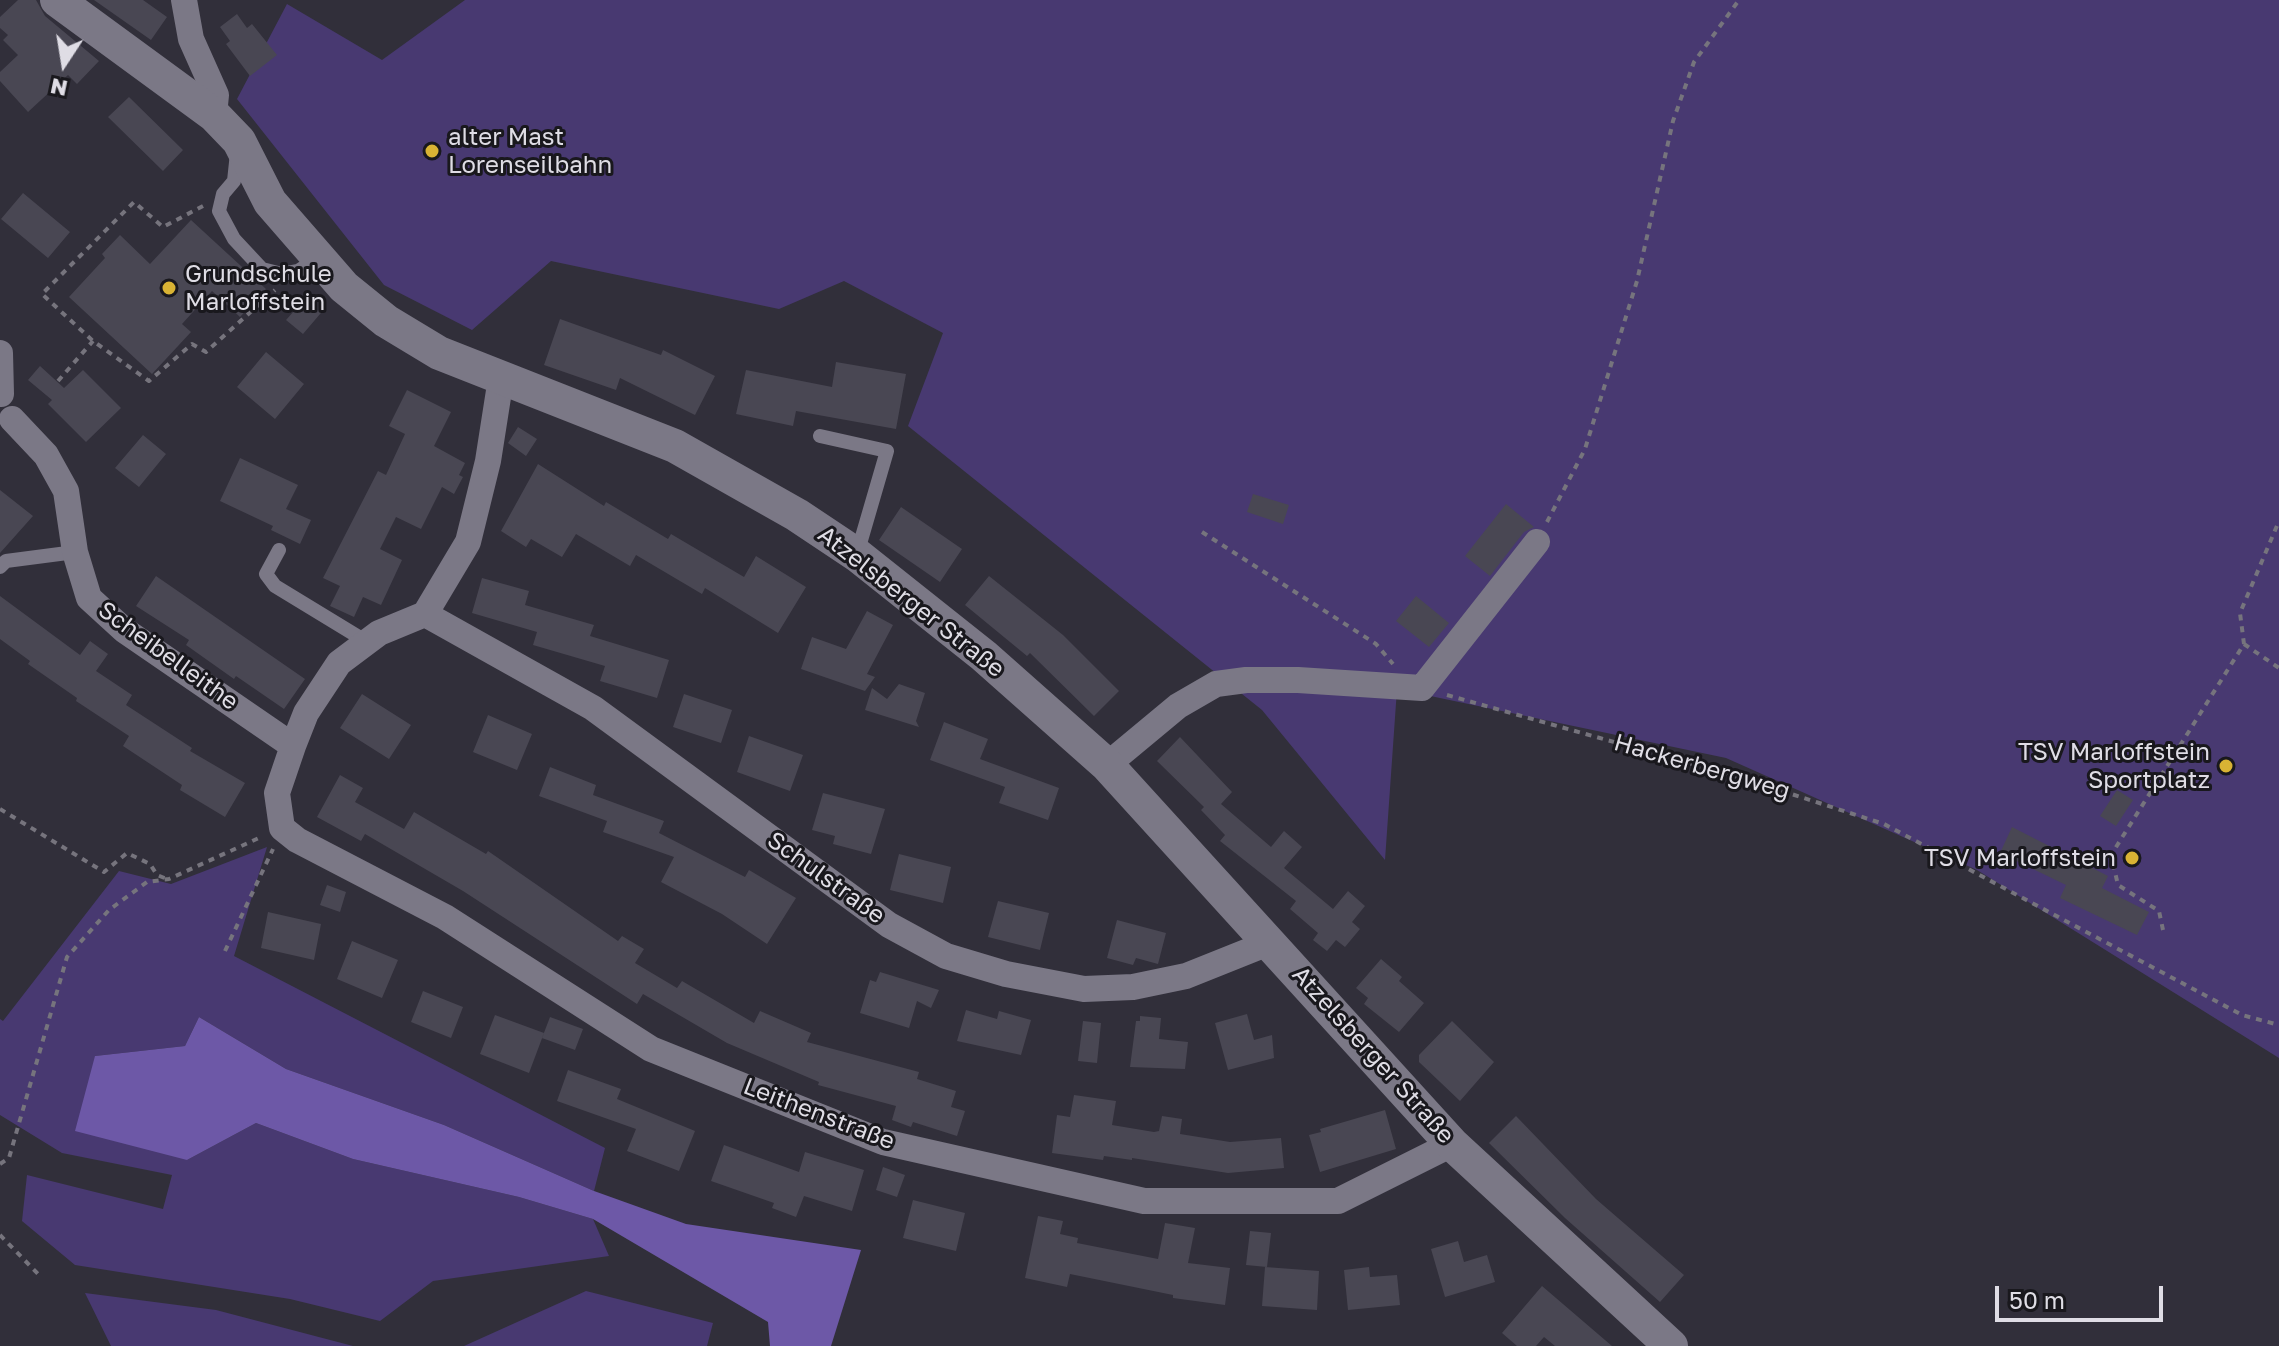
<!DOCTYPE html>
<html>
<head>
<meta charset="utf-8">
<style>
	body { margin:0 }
	#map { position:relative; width:2279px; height:1346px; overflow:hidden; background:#312f3a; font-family:"Golos Text",sans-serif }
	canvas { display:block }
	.north { position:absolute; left:24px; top:24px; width:80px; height:80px; -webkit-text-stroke:6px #19181d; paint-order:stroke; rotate:192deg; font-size:22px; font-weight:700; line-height:32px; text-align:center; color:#dfdde5 }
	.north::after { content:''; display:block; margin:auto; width:28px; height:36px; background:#dfdde5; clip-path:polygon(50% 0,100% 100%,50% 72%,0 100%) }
	.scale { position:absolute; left:1995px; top:1286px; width:168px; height:36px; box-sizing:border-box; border:4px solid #dfdde5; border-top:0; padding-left:10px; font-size:24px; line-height:28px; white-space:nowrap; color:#dfdde5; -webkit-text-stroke:6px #19181d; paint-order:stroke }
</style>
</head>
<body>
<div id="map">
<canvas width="2279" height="1346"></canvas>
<div class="north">N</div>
<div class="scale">50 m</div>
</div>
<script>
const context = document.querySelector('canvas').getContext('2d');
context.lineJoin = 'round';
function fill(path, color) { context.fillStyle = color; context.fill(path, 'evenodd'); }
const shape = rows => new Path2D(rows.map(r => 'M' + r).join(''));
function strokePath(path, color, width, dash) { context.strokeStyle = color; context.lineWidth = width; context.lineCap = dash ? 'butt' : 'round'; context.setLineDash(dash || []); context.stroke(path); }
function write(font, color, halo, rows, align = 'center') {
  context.font = font + ' "Golos Text",sans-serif'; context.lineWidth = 6; context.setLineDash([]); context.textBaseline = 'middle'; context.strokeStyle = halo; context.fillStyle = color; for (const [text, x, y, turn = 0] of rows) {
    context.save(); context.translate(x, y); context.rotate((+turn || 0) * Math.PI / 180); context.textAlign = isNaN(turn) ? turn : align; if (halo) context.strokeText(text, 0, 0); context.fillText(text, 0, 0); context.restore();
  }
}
const green = shape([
	[465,0,2279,0,2279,1058,1977,870,1726,758,1397,689,1385,860,1262,710,908,426,943,333,844,281,779,309,551,261,472,330,384,285,237,99,287,4,382,60],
	[267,847,234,956,605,1148,594,1191,444,1125,286,1069,199,1017,185,1046,95,1056,187,1160,256,1123,353,1159,519,1197,593,1219,609,1256,433,1281,380,1321,290,1299,75,1265,22,1221,27,1175,163,1209,172,1175,62,1153,0,1115,0,1019,3,1021,119,871,171,884],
	[586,1291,713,1323,707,1346,464,1346],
	[85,1293,216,1310,353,1346,387,1346,111,1346]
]);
const forest = shape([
	[199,1017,286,1069,444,1125,594,1191,686,1224,861,1250,831,1346,770,1346,768,1322,593,1219,519,1197,353,1159,256,1123,187,1160,75,1131,95,1056,185,1046]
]);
const building = shape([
	[18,0,36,0,45,16,99,61,77,84,68,75,28,112,0,81,0,72,18,55,3,40,8,35,0,28,0,17],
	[94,0,143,0,167,17,151,40],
	[237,14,247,28,252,24,277,55,250,76,226,44,230,41,220,27],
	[129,97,183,150,163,171,108,117],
	[23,193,70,232,48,258,1,219],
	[191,220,266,289,240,317,212,291,182,324,191,332,152,374,69,297,105,258,102,254,120,235,150,264],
	[310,293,326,307,303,334,286,320],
	[560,319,661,355,663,350,715,376,695,415,620,378,616,390,544,365],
	[266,352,304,384,275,419,237,387],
	[836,362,906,374,896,429,796,411,793,426,736,414,746,370,832,387],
	[40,366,64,388,83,370,121,408,86,442,48,404,52,400,28,380],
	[407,390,451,412,434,446,465,463,459,475,463,477,454,494,442,487,421,529,396,517,380,549,402,560,381,605,363,597,354,617,330,606,340,586,323,578,378,471,386,475,405,434,389,426],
	[518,427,537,439,526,456,508,443],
	[143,435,166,454,139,487,115,468],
	[240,458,298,485,286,509,311,520,300,544,271,530,273,526,220,501],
	[538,464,604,506,606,502,668,539,671,534,744,577,756,556,806,587,778,633,705,588,702,594,636,555,630,566,576,534,562,557,531,539,526,547,501,531],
	[0,490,33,516,0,553],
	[1253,494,1289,505,1283,524,1247,512],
	[1506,504,1534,527,1524,532,1490,576,1465,556],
	[901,507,962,549,940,582,879,540],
	[156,576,305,679,284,709,236,676,234,679,186,645,189,640,136,606],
	[989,576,1063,635,1119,691,1094,716,1030,653,1027,656,965,605],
	[482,578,529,591,525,605,594,625,590,636,669,660,657,698,600,681,605,666,533,645,537,632,472,613],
	[0,596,80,655,90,641,108,654,96,671,132,695,126,705,192,748,190,751,245,783,225,817,180,790,182,785,123,746,129,736,76,701,77,698,28,664,30,661,0,639],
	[1416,596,1449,623,1429,647,1396,621],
	[867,611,893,625,867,674,875,677,865,691,801,669,812,637,846,649],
	[899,684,925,693,916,721,919,727,865,710,872,688,887,699],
	[362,694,411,725,389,759,340,728],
	[684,694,732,710,721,743,673,727],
	[488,715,532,734,517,770,473,752],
	[944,722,988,739,980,759,1059,788,1048,820,999,803,1005,787,930,760],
	[749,736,803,755,790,791,737,772],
	[1180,737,1232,792,1221,804,1271,847,1284,831,1302,847,1284,868,1333,909,1348,891,1365,906,1352,922,1360,929,1345,947,1336,940,1327,951,1313,940,1318,933,1290,909,1296,901,1220,841,1225,835,1201,810,1204,807,1157,761],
	[550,767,596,785,593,795,664,821,659,833,745,877,749,870,796,898,767,944,722,914,661,882,674,857,603,832,607,821,539,796],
	[340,775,363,788,355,802,404,829,414,812,486,854,488,851,618,941,622,936,644,949,635,963,677,988,682,981,754,1023,760,1011,811,1033,807,1042,919,1072,917,1079,956,1091,951,1107,965,1111,957,1136,913,1122,911,1127,892,1120,896,1106,818,1085,819,1082,727,1043,643,994,637,1004,463,891,365,834,361,841,317,817],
	[2117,790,2133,800,2116,826,2100,816],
	[823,793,885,809,871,854,833,844,835,836,812,830],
	[2012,827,2108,876,2102,888,2149,912,2137,935,2060,898,2066,885,2000,853],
	[899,854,951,867,943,903,890,890],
	[327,885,346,892,340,912,320,905],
	[998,901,1049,913,1040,950,988,937],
	[268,912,321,924,314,960,261,948],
	[1117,920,1166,933,1158,964,1136,958,1133,965,1107,958],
	[352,941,398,960,382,998,337,979],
	[1381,959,1402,977,1399,981,1424,1003,1399,1032,1364,1004,1368,998,1356,988],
	[880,972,939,990,931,1008,917,1001,909,1028,860,1013,870,980,876,982],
	[423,991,463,1007,451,1038,411,1022],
	[966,1010,997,1019,999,1011,1031,1020,1021,1055,957,1041],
	[1247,1014,1254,1040,1272,1035,1274,1058,1228,1070,1215,1023],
	[495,1015,544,1033,529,1073,480,1054],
	[1140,1016,1161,1018,1159,1039,1188,1042,1185,1069,1130,1067,1136,1021,1140,1021],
	[550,1017,583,1029,575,1050,542,1038],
	[1083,1021,1101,1023,1097,1063,1078,1061],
	[1452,1021,1494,1062,1460,1101,1419,1062,1419,1055],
	[568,1070,621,1089,617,1099,695,1131,679,1171,627,1151,636,1129,557,1101],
	[1074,1095,1116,1101,1112,1125,1154,1132,1159,1131,1162,1116,1182,1119,1180,1134,1230,1142,1281,1138,1284,1168,1228,1173,1132,1158,1132,1160,1104,1156,1103,1160,1052,1153,1057,1115,1070,1117],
	[1385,1110,1396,1149,1320,1172,1309,1135,1321,1132,1320,1129],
	[1516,1116,1596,1199,1684,1275,1660,1302,1565,1218,1489,1143],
	[724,1145,799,1172,805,1152,864,1170,852,1211,804,1196,796,1217,772,1208,774,1203,711,1181],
	[883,1167,905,1175,897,1197,876,1190],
	[913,1200,965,1213,956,1251,903,1238],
	[1038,1216,1063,1221,1060,1234,1078,1238,1077,1243,1158,1259,1165,1223,1195,1228,1188,1263,1230,1268,1225,1305,1173,1298,1173,1295,1070,1274,1067,1287,1025,1278],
	[1250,1231,1271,1233,1267,1267,1246,1265],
	[1458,1241,1464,1262,1487,1255,1495,1282,1445,1297,1431,1249],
	[1265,1267,1319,1271,1317,1310,1262,1306],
	[1369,1267,1370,1277,1397,1275,1400,1305,1348,1310,1344,1270],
	[1542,1286,1612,1346,1555,1346,1544,1337,1536,1346,1517,1346,1502,1333]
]);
const path = shape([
	[203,206,163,227,134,202,42,294,93,341,149,381,192,344,206,352,275,290],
	[58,381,93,341],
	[1547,522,1585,449,1637,281,1673,121,1694,62,1739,0],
	[1202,532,1376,644,1393,664],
	[2244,644,2279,668],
	[1447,695,1742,778,1884,824,2242,1015,2279,1025],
	[0,809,104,872,127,853,150,864,157,875,167,879],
	[2163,930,2159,911,2118,885,2111,855,2244,644,2240,613,2279,521],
	[225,951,273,849],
	[0,1164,9,1158,67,957,109,910,147,882,169,879,261,837],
	[0,1235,41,1277]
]);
const service = shape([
	[237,153,234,181,223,194,219,211,234,239,262,269,282,274,298,271,319,257],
	[820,436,887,451,857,554],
	[279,550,266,574,275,586,367,642],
	[0,567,6,561,75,552]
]);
const minor = shape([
	[184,0,191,39,216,95,214,115],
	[0,353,1,394],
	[501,378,488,461,468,542,425,614,379,633,339,663,306,713,293,746,277,793,282,828,297,840,445,917,651,1049,883,1142,1144,1201,1338,1201,1452,1144],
	[12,419,46,455,66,491,75,552,89,598,124,630,293,746],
	[425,614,593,708,889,925,946,956,1006,974,1084,989,1133,987,1186,976,1271,942],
	[1107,765,1178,706,1216,684,1246,680,1298,680,1422,688,1537,542]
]);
const tertiary = shape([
	[57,0,214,115,239,141,270,202,344,287,386,321,439,353,675,446,797,515,857,555,984,656,1107,765,1452,1144,1671,1346]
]);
const markers = [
	[432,151,8,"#d9b334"],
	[169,288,8,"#d9b334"],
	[2226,766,8,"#d9b334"],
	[2132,858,8,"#d9b334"]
];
const poiNames = [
	["alter Mast",448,137],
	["Lorenseilbahn",448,165],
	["Grundschule",185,274],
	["Marloffstein",185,302],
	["TSV Marloffstein",2210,752,"right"],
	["Sportplatz",2210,780,"right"],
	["TSV Marloffstein",2116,858,"right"]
];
const streetNames = [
	["Atzelsberger Straße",911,602,38],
	["Scheibelleithe",168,656,36],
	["Hackerbergweg",1702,767,16],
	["Schulstraße",826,878,36],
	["Atzelsberger Straße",1373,1055,48],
	["Leithenstraße",819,1114,21]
];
fill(green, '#483971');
fill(forest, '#6d58a7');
fill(building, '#494753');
strokePath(path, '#76747d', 4, [6, 6]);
strokePath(service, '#7b7886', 14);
strokePath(minor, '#7b7886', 26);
strokePath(tertiary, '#7b7886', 34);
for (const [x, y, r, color] of markers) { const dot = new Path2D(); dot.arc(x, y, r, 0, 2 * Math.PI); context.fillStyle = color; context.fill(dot); strokePath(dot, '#19181d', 3); }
write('24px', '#dfdde5', '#19181d', poiNames, 'left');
write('24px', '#dfdde5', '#19181d', streetNames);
</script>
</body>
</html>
